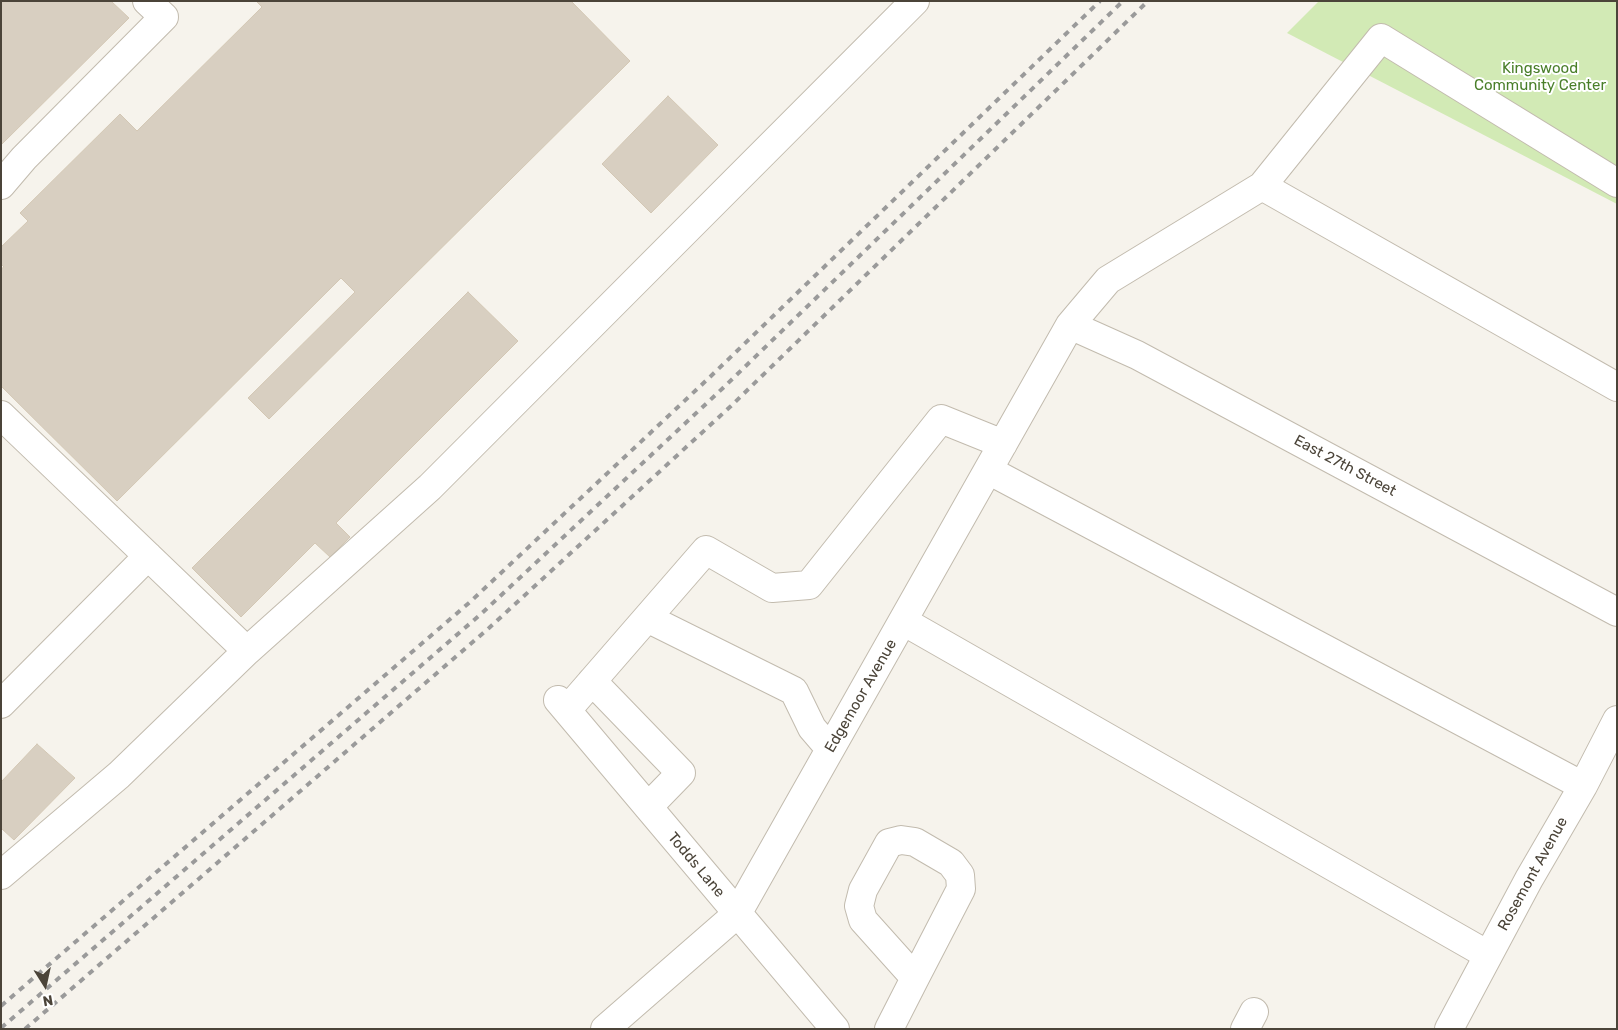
<!DOCTYPE html>
<html>
<head>
<meta charset="utf-8">
<style>
	body { margin:0 }
	#map { position:relative; width:1618px; height:1030px; overflow:hidden; background:#f6f3ec; font-family:Rubik,sans-serif }
	canvas { display:block }
	.frame { position:absolute; inset:0; border:2px solid #4b4439; pointer-events:none }
	.north { position:absolute; left:20px; top:960px; width:50px; height:50px; -webkit-text-stroke:4px #fff; paint-order:stroke; rotate:170deg; font-size:14px; font-weight:700; line-height:20px; text-align:center; color:#4b4439 }
	.north::after { content:''; display:block; margin:auto; width:18px; height:22px; background:#4b4439; clip-path:polygon(50% 0,100% 100%,50% 72%,0 100%) }
</style>
</head>
<body>
<div id="map">
<canvas width="1618" height="1030"></canvas>
<div class="frame"></div>
<div class="north">N</div>
</div>
<script>
const context = document.querySelector('canvas').getContext('2d');
context.lineJoin = 'round';
function fill(path, color) { context.fillStyle = color; context.fill(path, 'evenodd'); }
const shape = rows => new Path2D(rows.map(r => 'M' + r).join(''));
function strokePath(path, color, width, dash) { context.strokeStyle = color; context.lineWidth = width; context.lineCap = dash ? 'butt' : 'round'; context.setLineDash(dash || []); context.stroke(path); }
function write(font, color, halo, rows, align = 'center') {
  context.font = font + ' Rubik,sans-serif'; context.lineWidth = 4; context.setLineDash([]); context.textBaseline = 'middle'; context.strokeStyle = halo; context.fillStyle = color; for (const [text, x, y, turn = 0] of rows) {
    context.save(); context.translate(x, y); context.rotate((+turn || 0) * Math.PI / 180); context.textAlign = isNaN(turn) ? turn : align; if (halo) context.strokeText(text, 0, 0); context.fillText(text, 0, 0); context.restore();
  }
}
const green = shape([
	[1319,1,1617,1,1617,204,1287,33]
]);
const building = shape([
	[1,1,111,1,129,18,1,145,1,1],
	[256,1,571,1,630,61,269,419,248,398,355,292,341,278,117,501,1,386,1,269,4,267,1,264,1,247,28,221,20,213,120,114,137,131,262,7,256,1],
	[668,96,718,145,651,213,602,164,668,96],
	[468,292,518,341,336,523,350,537,330,557,315,543,241,617,192,568,468,292],
	[37,744,75,778,14,840,2,829,1,830,1,782,37,744]
]);
const minor = shape([
	[1,185,24,158,164,17,147,1],
	[1262,186,1617,387],
	[1070,325,1137,355,1617,612],
	[1,415,247,651],
	[988,470,1583,786],
	[647,618,794,691,812,728,830,749],
	[903,621,1488,955],
	[592,681,681,773,648,807],
	[558,700,835,1029],
	[1,704,148,556],
	[567,710,706,550,772,588,809,585,941,419,1003,444],
	[1,875,119,775,247,651,430,487,915,1],
	[605,1029,737,914,1070,325,1108,280,1262,186,1381,38,1617,183],
	[889,1029,915,978,961,889,960,875,951,863,915,842,901,840,889,843,863,890,859,906,863,920,915,978],
	[1245,1029,1254,1012],
	[1449,1029,1529,879,1583,786,1617,720]
]);
const rail = shape([
	[1,1006,470,602,711,376,1100,1],
	[1,1028,481,614,723,388,1123,1],
	[25,1029,489,628,731,406,1148,1]
]);
const parkNames = [
	["Kingswood",1540,69],
	["Community Center",1540,86]
];
const streetNames = [
	["East 27th Street",1345,466,28],
	["Edgemoor Avenue",861,696,-60],
	["Todds Lane",696,865,50],
	["Rosemont Avenue",1533,874,-61]
];
fill(green, '#d2eab5');
fill(building, '#d8cfc1');
strokePath(building, '#d3c7b4', 1);
strokePath(minor, '#c2bbae', 30);
strokePath(minor, '#fff', 28);
strokePath(rail, '#9a9a9a', 4, [6, 6]);
write('15px', '#4a7f2a', '#fff', parkNames);
write('15px', '#4b4439', '#fff', streetNames);
</script>
</body>
</html>
